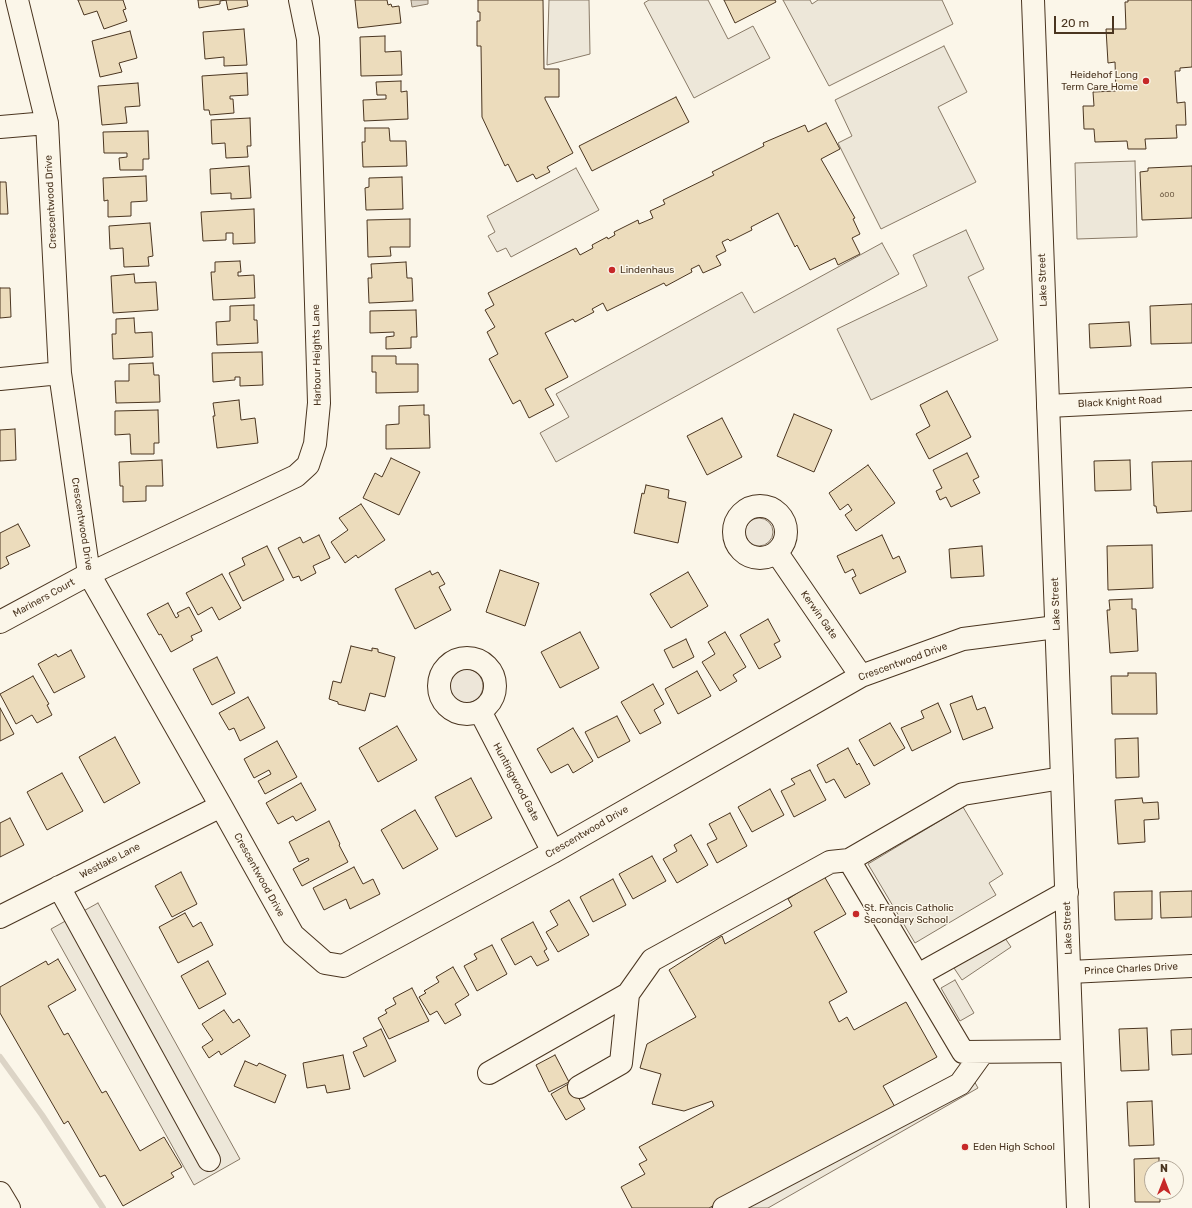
<!DOCTYPE html>
<html>
<head>
<meta charset="utf-8">
<style>
	body { margin:0 }
	#map { position:relative; width:1192px; height:1208px; overflow:hidden; background:#fbf6e9; font-family:Rubik,sans-serif }
	canvas { display:block }
	.north { position:absolute; left:1144px; top:1160px; width:40px; height:40px; box-sizing:border-box; background:#fbf6e9; border:1px solid #b4a999; border-radius:50%; rotate:0deg; font-size:11px; font-weight:700; line-height:16px; text-align:center; color:#4a3520 }
	.north::after { content:''; display:block; margin:auto; width:14px; height:18px; background:#c62828; clip-path:polygon(50% 0,100% 100%,50% 72%,0 100%) }
	.scale { position:absolute; left:1054px; top:16px; width:60px; height:18px; box-sizing:border-box; border:2px solid #4a3520; border-top:0; padding-left:5px; font-size:12px; line-height:14px; white-space:nowrap; color:#4a3520; -webkit-text-stroke:3px #fbf6e9; paint-order:stroke }
</style>
</head>
<body>
<div id="map">
<canvas width="1192" height="1208"></canvas>
<div class="north">N</div>
<div class="scale">20 m</div>
</div>
<script>
const context = document.querySelector('canvas').getContext('2d');
context.lineJoin = 'round';
function fill(path, color) { context.fillStyle = color; context.fill(path, 'evenodd'); }
const shape = rows => new Path2D(rows.map(r => 'M' + r).join(''));
function strokePath(path, color, width, dash) { context.strokeStyle = color; context.lineWidth = width; context.lineCap = dash ? 'butt' : 'round'; context.setLineDash(dash || []); context.stroke(path); }
function write(font, color, halo, rows, align = 'center') {
  context.font = font + ' Rubik,sans-serif'; context.lineWidth = 3; context.setLineDash([]); context.textBaseline = 'middle'; context.strokeStyle = halo; context.fillStyle = color; for (const [text, x, y, turn = 0] of rows) {
    context.save(); context.translate(x, y); context.rotate((+turn || 0) * Math.PI / 180); context.textAlign = isNaN(turn) ? turn : align; if (halo) context.strokeText(text, 0, 0); context.fillText(text, 0, 0); context.restore();
  }
}
const green = shape([
	'745 532a14 14 0 1 1 28 0a14 14 0 1 1-28 0Z',
	'449 686a17 17 0 1 1 34 0a17 17 0 1 1-34 0Z'
]);
const parking = shape([
	[549,0,589,0,590,54,547,65,549,0],
	[649,0,708,0,728,39,753,26,770,58,694,98,644,3,649,0],
	[783,0,810,0,812,4,818,0,942,0,953,24,829,86,783,0],
	[944,46,967,92,938,107,976,182,881,229,838,143,852,136,835,100,944,46],
	[1135,161,1137,237,1077,239,1075,163,1135,161],
	[576,168,599,210,511,257,506,248,497,252,488,236,495,232,487,216,576,168],
	[966,230,984,269,968,277,998,340,871,400,837,329,927,286,913,255,966,230],
	[882,243,899,274,556,462,540,433,569,417,556,394,742,292,754,313,882,243],
	[963,807,1003,874,989,883,996,895,915,943,868,864,963,807],
	[98,903,240,1159,194,1185,51,929,98,903],
	[1003,935,1011,947,962,980,954,968,1003,935],
	[955,980,974,1013,960,1021,941,988,955,980],
	[968,1070,978,1088,768,1208,711,1208,968,1070]
]);
const water = shape([
	[411,0,428,0,428,4,412,7,411,0]
]);
const stream = shape([
	[0,1057,42,1115,103,1208]
]);
const building = shape([
	[78,0,123,0,126,9,123,10,127,21,104,29,97,11,84,15,78,0],
	[198,0,247,0,248,6,228,10,226,0,220,1,220,4,199,8,198,0],
	[355,0,387,0,388,5,391,4,392,7,399,6,401,23,358,28,355,0],
	[478,0,543,0,544,69,559,69,559,97,545,97,545,99,573,153,547,167,550,172,536,179,533,174,517,182,508,164,505,166,482,117,481,46,477,46,477,21,480,21,480,12,478,12,478,0],
	[724,0,775,0,776,2,735,23,724,0],
	[1128,0,1192,0,1192,67,1180,68,1180,71,1175,71,1177,103,1185,102,1186,125,1176,125,1177,138,1145,139,1146,149,1128,149,1127,141,1095,142,1094,129,1084,129,1083,106,1094,106,1093,92,1116,91,1115,62,1108,63,1106,29,1126,29,1125,2,1128,2,1128,0],
	[244,29,247,65,224,66,224,57,205,59,203,32,244,29],
	[130,31,137,58,119,63,122,72,100,77,92,41,130,31],
	[385,36,385,52,401,51,402,75,361,76,360,37,385,36],
	[247,73,248,95,230,96,230,99,233,99,234,113,210,115,209,110,204,110,202,76,247,73],
	[401,81,401,92,407,91,408,119,364,121,363,100,386,99,386,95,377,95,376,82,401,81],
	[138,83,140,106,125,107,127,123,102,125,98,86,138,83],
	[676,97,689,122,592,171,579,146,676,97],
	[250,118,251,146,247,146,248,157,226,158,225,143,212,144,211,120,250,118],
	[826,123,840,149,821,159,855,218,853,219,860,234,852,238,860,254,838,265,835,258,810,270,797,245,795,247,778,213,751,227,752,230,730,241,728,239,722,242,726,251,716,256,721,265,703,273,699,265,691,269,692,272,666,286,664,283,607,311,603,303,592,309,594,312,575,322,573,319,545,333,568,377,545,389,554,405,529,418,520,400,513,404,489,359,498,354,487,332,495,327,485,310,494,305,488,293,576,248,580,255,593,248,592,245,607,237,608,239,615,235,614,232,638,220,639,224,653,218,650,211,665,204,663,200,714,175,712,172,764,146,763,143,805,125,808,132,826,123],
	[365,128,389,128,390,141,406,141,407,166,363,167,362,142,365,142,365,128],
	[148,131,149,159,143,159,143,170,120,170,119,158,127,157,127,153,104,153,103,132,148,131],
	[249,166,251,198,231,199,231,193,211,194,210,169,249,166],
	[1192,166,1192,218,1142,220,1140,172,1148,171,1148,168,1192,166],
	[146,176,147,201,131,202,131,216,108,217,108,200,104,201,103,178,146,176],
	[402,177,403,209,366,210,365,188,369,187,369,178,402,177],
	[0,182,6,182,8,214,0,214,0,182],
	[254,209,255,243,233,244,233,233,226,233,226,240,203,241,201,212,254,209],
	[410,219,410,247,390,247,391,256,368,257,367,220,410,219],
	[150,223,153,256,148,257,149,266,124,267,123,248,110,249,109,226,150,223],
	[240,261,241,272,238,272,238,276,254,275,255,298,213,300,211,272,215,272,215,262,240,261],
	[406,262,407,278,412,278,413,301,369,303,368,278,372,278,371,264,406,262],
	[134,274,135,283,156,282,158,310,113,313,111,276,134,274],
	[0,288,10,288,11,317,0,318,0,288],
	[1192,304,1192,343,1151,344,1150,306,1192,304],
	[254,305,254,320,257,320,258,343,217,345,216,322,230,321,230,306,254,305],
	[416,310,417,337,411,337,411,348,386,349,386,337,394,336,394,332,370,333,370,311,416,310],
	[134,318,135,333,152,332,153,357,113,359,112,334,116,334,116,319,134,318],
	[1129,322,1131,346,1090,348,1089,324,1129,322],
	[262,352,263,385,240,386,240,377,235,377,235,380,213,382,212,353,262,352],
	[372,356,396,356,396,364,418,364,418,392,376,393,376,372,372,372,372,356],
	[153,363,154,375,159,375,160,402,116,403,115,381,129,381,129,364,153,363],
	[947,391,971,437,929,459,916,434,930,426,920,405,947,391],
	[239,400,241,420,255,418,258,443,217,448,213,416,215,416,213,403,239,400],
	[424,405,424,415,429,415,430,448,386,449,386,425,399,424,399,406,424,405],
	[158,410,159,443,154,443,154,454,131,454,130,434,115,435,115,411,158,410],
	[794,414,832,430,814,472,777,456,794,414],
	[722,418,742,457,707,475,687,436,722,418],
	[15,429,16,460,0,461,0,430,15,429],
	[967,453,979,477,973,480,980,493,951,507,946,497,940,500,936,491,942,488,933,470,967,453],
	[391,458,420,472,399,515,363,498,375,473,382,477,391,458],
	[162,460,163,486,146,486,146,501,123,502,123,486,120,486,119,462,162,460],
	[1130,460,1131,490,1095,491,1094,461,1130,460],
	[1192,461,1192,511,1157,513,1156,506,1154,506,1152,462,1192,461],
	[868,465,895,503,856,531,845,515,852,510,848,504,840,510,829,493,868,465],
	[646,485,669,490,668,498,686,502,678,543,634,533,642,493,644,494,646,485],
	[361,504,385,540,358,558,356,555,345,563,331,542,348,530,339,518,361,504],
	[18,524,30,546,6,557,9,564,0,569,0,533,18,524],
	[319,535,330,558,313,566,316,573,301,581,299,576,293,578,278,548,300,537,303,543,319,535],
	[882,535,893,559,899,556,906,572,860,594,852,578,856,576,853,569,845,573,837,556,882,535],
	[1152,545,1153,588,1108,590,1107,546,1152,545],
	[267,546,284,580,243,601,229,573,245,565,242,558,267,546],
	[982,546,984,576,951,578,949,549,982,546],
	[500,570,539,583,525,626,486,612,500,570],
	[430,571,432,575,438,572,445,584,439,587,451,610,415,629,395,589,430,571],
	[688,572,708,606,671,628,650,594,688,572],
	[222,574,241,608,219,620,212,607,198,615,186,593,222,574],
	[1132,599,1132,609,1136,609,1138,651,1110,653,1107,610,1110,610,1109,600,1132,599],
	[168,603,176,618,179,616,177,613,189,607,202,631,191,636,193,640,171,652,161,634,159,635,147,614,168,603],
	[768,619,780,641,774,644,781,657,759,669,740,635,768,619],
	[580,632,599,668,560,688,541,652,580,632],
	[725,632,746,667,733,675,737,681,720,691,702,662,715,654,708,642,725,632],
	[686,639,694,657,673,668,664,650,686,639],
	[351,646,372,651,372,648,378,649,378,652,395,657,385,697,370,693,365,711,338,704,338,702,329,699,333,681,341,683,351,646],
	[71,650,85,677,54,693,38,664,56,654,58,657,71,650],
	[217,657,235,693,212,705,193,669,217,657],
	[697,671,711,696,678,714,665,689,697,671],
	[1128,673,1156,673,1157,714,1112,714,1111,676,1128,676,1128,673],
	[33,676,49,704,47,705,52,715,37,723,32,715,16,724,0,694,33,676],
	[653,684,664,704,654,710,661,723,640,734,621,702,653,684],
	[972,696,977,710,985,707,993,728,963,740,950,704,972,696],
	[248,697,265,728,240,741,234,728,229,730,219,713,248,697],
	[938,703,951,732,912,751,901,728,924,718,921,711,938,703],
	[0,708,14,734,0,741,0,708],
	[617,716,630,741,598,758,585,732,617,716],
	[890,723,905,748,874,766,859,740,890,723],
	[397,726,417,760,378,782,359,748,397,726],
	[573,728,593,761,573,773,568,764,551,773,537,749,573,728],
	[115,737,140,783,104,803,79,757,115,737],
	[1138,738,1139,777,1116,778,1115,739,1138,738],
	[277,741,297,777,265,794,258,781,271,774,269,770,254,778,244,759,277,741],
	[848,748,857,765,859,763,870,784,845,798,834,779,826,783,817,765,848,748],
	[810,770,826,800,794,817,781,791,795,784,791,779,810,770],
	[62,773,83,811,47,830,27,792,62,773],
	[471,778,492,818,456,837,435,797,471,778],
	[301,783,316,810,296,821,293,816,278,824,266,803,301,783],
	[770,789,784,815,752,832,738,807,770,789],
	[1142,798,1143,803,1158,802,1159,819,1144,820,1145,842,1118,844,1115,800,1142,798],
	[415,810,438,849,403,869,381,830,415,810],
	[730,813,747,846,717,863,707,844,717,839,709,824,730,813],
	[10,818,24,845,0,857,0,823,10,818],
	[329,821,340,844,339,845,348,862,302,886,293,869,309,860,308,858,299,862,289,842,329,821],
	[691,835,708,865,677,883,663,859,677,851,674,845,691,835],
	[652,856,666,881,633,899,619,874,652,856],
	[354,867,363,884,373,879,380,894,350,909,346,899,324,910,313,888,354,867],
	[181,872,197,904,172,917,155,886,181,872],
	[824,876,846,914,814,932,847,992,829,1002,839,1022,847,1017,854,1030,906,1002,937,1057,883,1086,895,1107,709,1208,632,1208,621,1187,645,1174,639,1164,647,1160,639,1147,714,1106,712,1101,684,1111,652,1104,661,1074,640,1068,647,1044,696,1017,669,970,722,936,725,944,792,906,788,899,824,876],
	[613,879,626,905,593,922,580,897,613,879],
	[1152,891,1152,919,1115,920,1114,892,1152,891],
	[1192,891,1192,917,1161,918,1160,892,1192,891],
	[569,900,589,935,558,952,546,932,558,925,550,911,569,900],
	[185,913,193,927,201,922,213,945,178,963,159,927,185,913],
	[533,922,547,949,544,951,549,960,537,966,531,956,515,965,501,939,533,922],
	[492,945,507,974,477,991,464,966,477,959,474,954,492,945],
	[58,959,76,990,48,1006,64,1035,68,1033,102,1093,106,1091,140,1151,164,1137,182,1167,171,1173,174,1177,123,1206,105,1175,100,1177,68,1121,64,1124,0,1013,0,987,46,961,48,965,58,959],
	[208,961,226,994,199,1009,181,976,208,961],
	[453,967,469,995,455,1004,461,1015,445,1024,437,1011,430,1015,419,997,426,993,424,991,439,982,436,977,453,967],
	[412,988,429,1021,389,1039,378,1018,387,1013,385,1010,396,1004,393,998,412,988],
	[224,1010,233,1023,239,1019,250,1036,221,1055,219,1051,209,1058,202,1047,213,1040,202,1024,224,1010],
	[1147,1028,1149,1070,1121,1071,1119,1029,1147,1028],
	[381,1029,396,1061,364,1077,353,1052,367,1046,363,1038,381,1029],
	[1192,1029,1192,1054,1172,1055,1171,1030,1192,1029],
	[343,1055,350,1089,327,1093,325,1085,307,1088,303,1063,343,1055],
	[555,1055,569,1082,549,1092,536,1065,555,1055],
	[245,1061,257,1066,259,1063,286,1075,275,1103,234,1086,245,1061],
	[570,1083,585,1109,566,1120,551,1094,570,1083],
	[1152,1101,1154,1145,1129,1146,1127,1102,1152,1101],
	[1159,1158,1159,1168,1152,1168,1152,1192,1160,1192,1160,1202,1135,1202,1134,1159,1159,1158]
]);
const minor = shape([
	[17,0,47,123,60,373,89,574,221,806,293,935,325,963,343,966,553,852,861,676,963,639,1056,627],
	[0,127,47,123],
	[0,379,60,373],
	[1048,406,1192,399],
	'734 532a26 26 0 1 1 52 0a26 26 0 1 1-52 0Z',
	[777,553,861,676],
	[0,622,89,574,296,476,308,465,315,444,319,403,308,39,300,0],
	'439 686a28 28 0 1 1 56 0a28 28 0 1 1-56 0Z',
	[480,711,553,852],
	[1062,778,963,794,849,860,963,1052,1072,1051],
	[59,887,209,1160],
	[0,917,221,806],
	[1070,972,1192,966],
	[918,975,1067,892],
	[489,1073,628,994,652,960,830,862,849,860],
	[579,1087,621,1063,628,994],
	[724,1208,960,1084,983,1052]
]);
const major = shape([
	[1033,0,1078,1208],
	[0,1193,9,1208]
]);
const markers = [
	[1146,81,4,"#c62828"],
	[612,270,4,"#c62828"],
	[856,914,4,"#c62828"],
	[965,1147,4,"#c62828"]
];
const numberNames = [
	["600",1167,195]
];
const poiNames = [
	["Heidehof Long",1138,75,"right"],
	["Term Care Home",1138,87,"right"],
	["Lindenhaus",620,270],
	["St. Francis Catholic",864,908],
	["Secondary School",864,920],
	["Eden High School",973,1147]
];
const streetNames = [
	["Crescentwood Drive",51,202,-93],
	["Lake Street",1043,280,-92],
	["Harbour Heights Lane",317,355,-91],
	["Black Knight Road",1120,402,-3],
	["Crescentwood Drive",82,524,81],
	["Mariners Court",44,598,-29],
	["Lake Street",1056,604,-92],
	["Kerwin Gate",819,615,55],
	["Crescentwood Drive",903,662,-20],
	["Huntingwood Gate",516,782,62],
	["Crescentwood Drive",587,832,-30],
	["Westlake Lane",110,861,-27],
	["Crescentwood Drive",259,875,61],
	["Lake Street",1068,928,-92],
	["Prince Charles Drive",1131,969,-3]
];
fill(green, '#ede6d9');
strokePath(green, '#887966', 1);
fill(parking, '#ede7d9');
strokePath(parking, '#887966', 1);
fill(water, '#dcd4c6');
strokePath(water, '#887966', 1);
strokePath(stream, '#dcd4c6', 6);
fill(building, '#ecdcbc');
strokePath(building, '#4a3520', 1);
strokePath(minor, '#4a3520', 24);
strokePath(major, '#4a3520', 24);
strokePath(minor, '#fbf6e9', 22);
strokePath(major, '#fbf6e9', 22);
for (const [x, y, r, color] of markers) { const dot = new Path2D(); dot.arc(x, y, r, 0, 2 * Math.PI); context.fillStyle = color; context.fill(dot); strokePath(dot, '#fbf6e9', 1.5); }
write('8px', '#725f47', null, numberNames);
write('10px', '#4a3520', '#fbf6e9', poiNames, 'left');
write('10px', '#4a3520', '#fbf6e9', streetNames);
</script>
</body>
</html>
